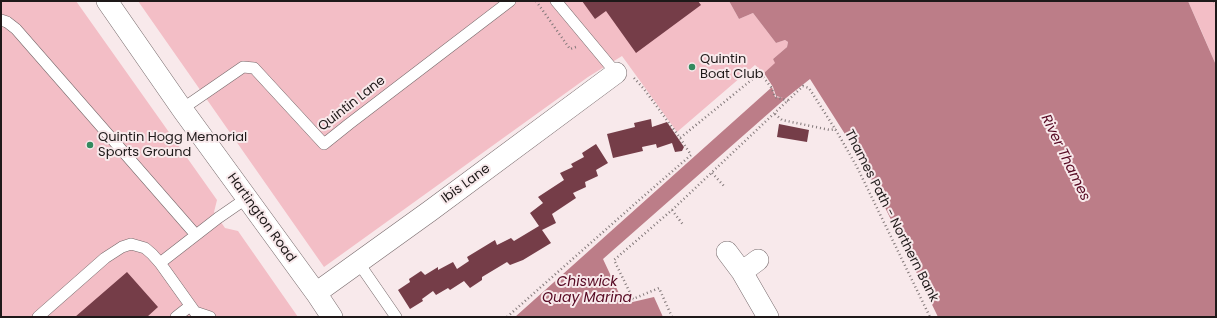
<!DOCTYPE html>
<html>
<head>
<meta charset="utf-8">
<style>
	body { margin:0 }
	#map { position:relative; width:1217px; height:318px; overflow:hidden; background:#f8e9eb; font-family:Poppins,sans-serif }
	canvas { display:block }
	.frame { position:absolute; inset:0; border:2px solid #1e1919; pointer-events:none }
</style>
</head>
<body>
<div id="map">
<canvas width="1217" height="318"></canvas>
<div class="frame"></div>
</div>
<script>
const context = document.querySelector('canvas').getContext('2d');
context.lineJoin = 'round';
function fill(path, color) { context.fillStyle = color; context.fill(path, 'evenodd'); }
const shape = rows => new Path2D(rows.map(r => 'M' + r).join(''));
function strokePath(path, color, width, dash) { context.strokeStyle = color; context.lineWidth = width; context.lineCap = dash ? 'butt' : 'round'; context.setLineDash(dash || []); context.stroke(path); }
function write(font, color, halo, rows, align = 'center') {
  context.font = font + ' Poppins,sans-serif'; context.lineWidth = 4; context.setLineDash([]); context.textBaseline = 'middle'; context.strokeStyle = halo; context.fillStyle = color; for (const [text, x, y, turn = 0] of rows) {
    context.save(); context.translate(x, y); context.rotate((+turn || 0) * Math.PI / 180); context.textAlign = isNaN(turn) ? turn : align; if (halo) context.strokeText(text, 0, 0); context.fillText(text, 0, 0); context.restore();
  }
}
const green = shape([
	[1,1,76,1,217,200,214,212,225,228,238,231,298,317,1,317],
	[138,1,729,1,739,19,753,13,776,43,785,40,788,42,787,47,773,59,776,63,764,73,755,65,677,132,622,56,588,77,324,267],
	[1188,1,1216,1,1216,65,1201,30]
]);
const water = shape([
	[729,1,1188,1,1216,65,1216,317,938,317,864,164,810,79,786,98,603,259,624,304,654,297,663,317,515,317,772,87,775,97,783,98,776,96,773,87,764,73,775,63,773,59,787,47,788,42,785,40,776,43,753,13,739,19]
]);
const building = shape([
	[582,1,698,1,701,5,636,53,606,11,595,19],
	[651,119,652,127,667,122,684,147,682,151,675,152,672,143,657,148,656,144,642,147,643,151,613,158,607,134,635,127,634,123],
	[779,124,809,130,807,142,777,137],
	[596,144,608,163,596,170,598,176,585,182,586,187,573,193,576,198,552,214,556,223,542,230,551,243,523,260,510,265,507,262,482,277,482,280,470,288,464,281,450,290,448,288,436,295,433,291,422,299,423,301,410,309,398,290,410,282,409,279,421,271,425,275,438,267,438,270,453,262,457,269,469,261,467,257,495,240,497,245,511,238,514,241,539,226,530,213,543,203,538,197,564,180,560,173,573,167,571,164,584,157,582,153],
	[127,272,158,307,147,317,75,317]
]);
const path = shape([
	[536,1,570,49,576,47],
	[1214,1,1216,5],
	[634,78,644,89,680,138,760,73,771,87,775,97,786,100,788,101],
	[775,114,782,120,830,130,836,129],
	[712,173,724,186],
	[672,210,684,226],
	[507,317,637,202,691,155,680,138],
	[672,317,659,288,633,299,614,260,672,210,803,86,809,88,837,132,857,167,930,317]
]);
const service = shape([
	[556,1,616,73],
	[1,20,7,22,16,29,196,235],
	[182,109,243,67,254,68,324,144,349,124,510,1],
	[358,262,396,317],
	[38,317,105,258,122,247,131,244,145,248,152,254,160,263],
	[176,317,190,306],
	[210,317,195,312,160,263,218,218,247,198]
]);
const minor = shape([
	[107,1,182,109,316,293,332,317],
	[727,252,742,272,768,317],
	[742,272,758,260],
	[316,293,430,211,616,73]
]);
const markers = [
	[692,67,4,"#338a5f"],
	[90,145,4,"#338a5f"]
];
const poiNames = [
	["Quintin",700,60],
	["Boat Club",700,75],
	["Quintin Hogg Memorial",98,138],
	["Sports Ground",98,153]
];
const streetNames = [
	["Quintin Lane",352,104,-38],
	["Ibis Lane",466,184,-36],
	["Thames Path - Northern Bank",891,216,63],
	["Hartington Road",261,218,54]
];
const waterNames = [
	["River Thames",1065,158,64],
	["Chiswick",587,282],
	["Quay Marina",587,298]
];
fill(green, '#f3bec6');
fill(water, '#bc7d88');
fill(building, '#753d48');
strokePath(service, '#76696b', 12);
strokePath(minor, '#76696b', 22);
strokePath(path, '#817778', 2.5, [1, 3]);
strokePath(service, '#fff', 11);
strokePath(minor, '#fff', 21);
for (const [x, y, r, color] of markers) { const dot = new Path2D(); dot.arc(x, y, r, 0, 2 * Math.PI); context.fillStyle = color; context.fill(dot); strokePath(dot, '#f8e9eb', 1.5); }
write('13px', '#1e1919', '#f8e9eb', poiNames, 'left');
write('13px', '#1e1919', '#f8e9eb', streetNames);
write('italic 14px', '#560822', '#f8e9eb', waterNames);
</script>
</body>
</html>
